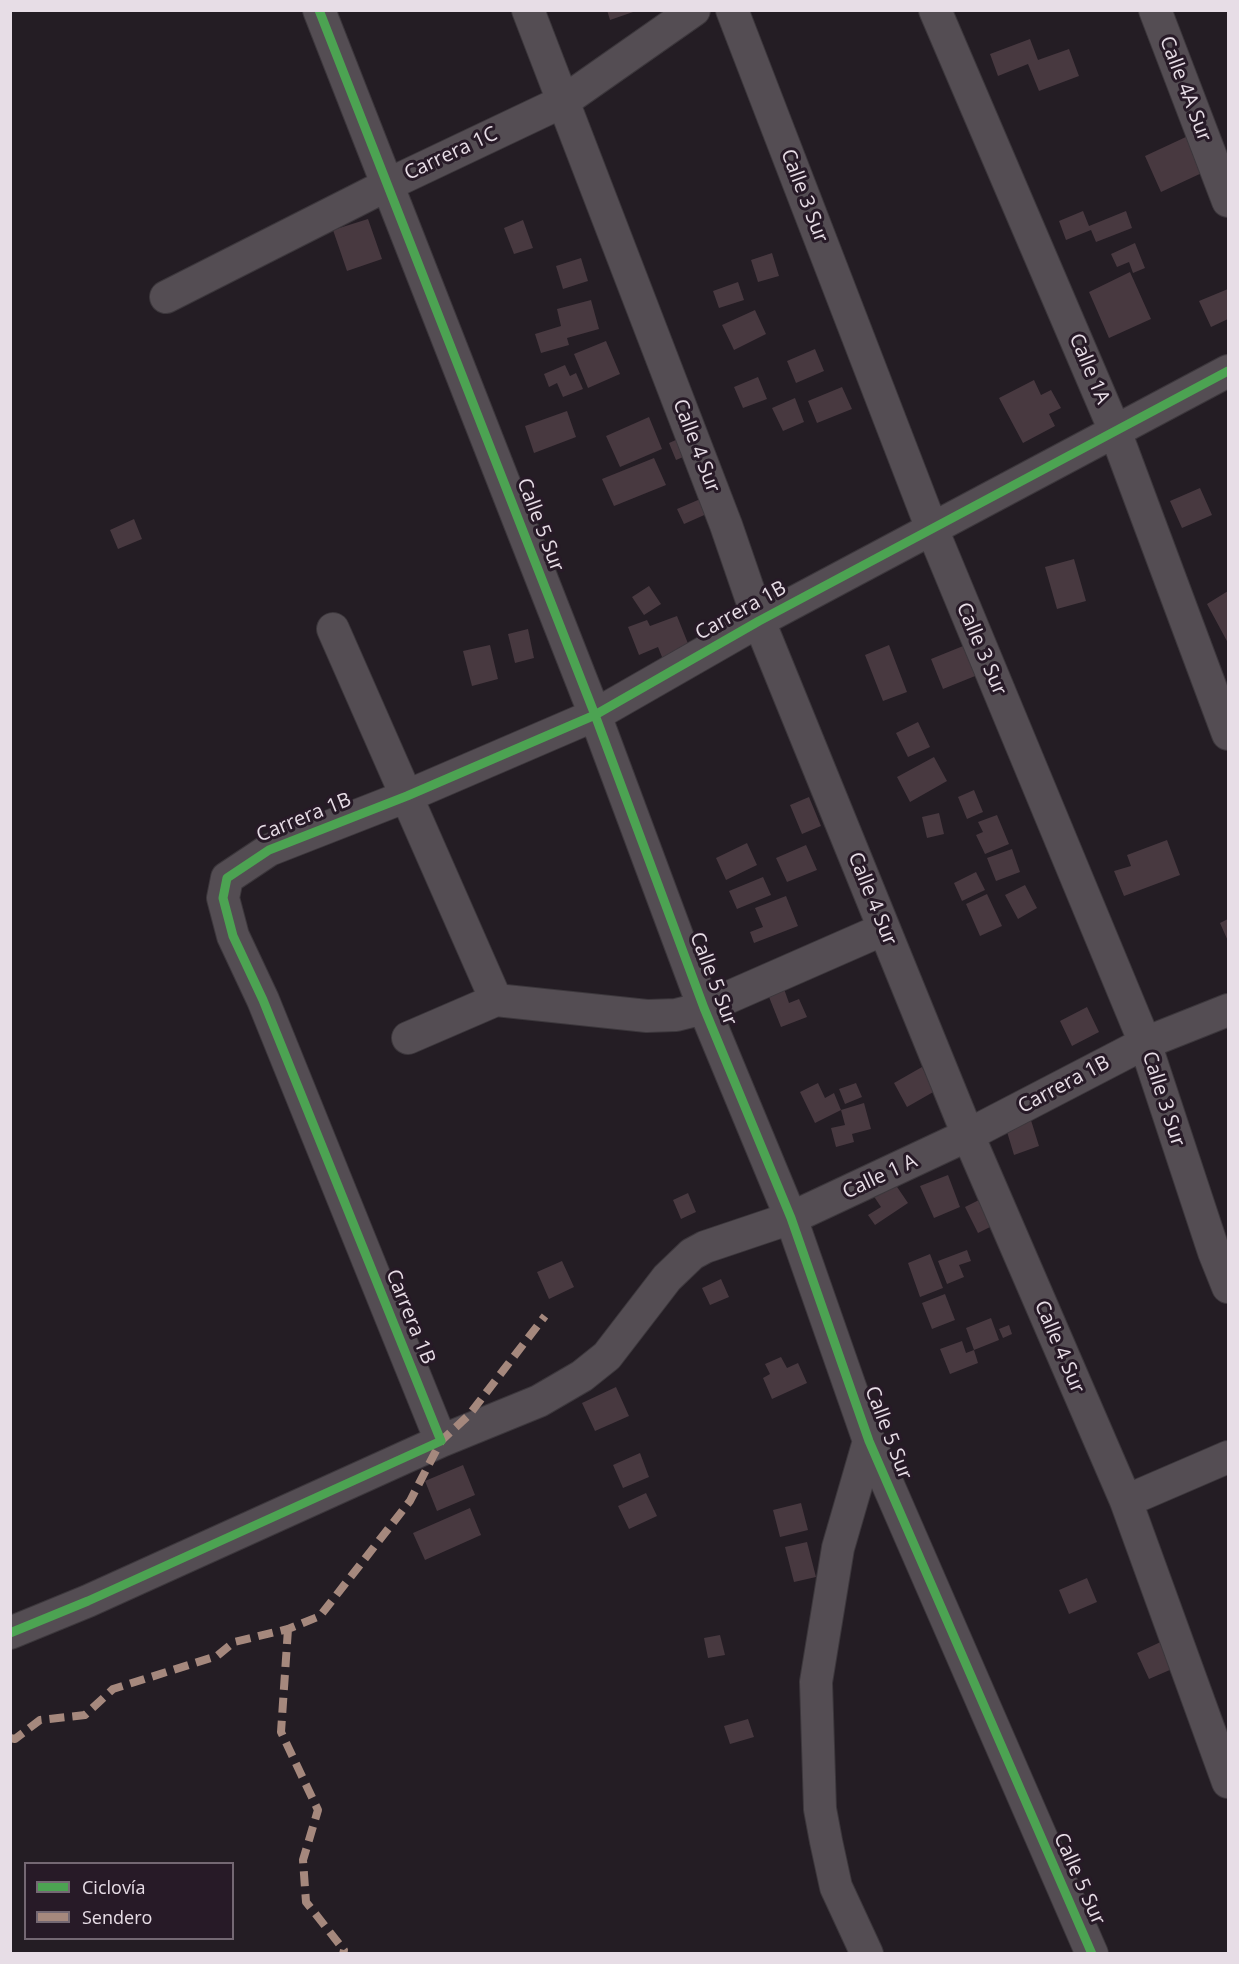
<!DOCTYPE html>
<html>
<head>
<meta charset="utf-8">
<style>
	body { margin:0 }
	#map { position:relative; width:1239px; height:1964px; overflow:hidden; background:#241d24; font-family:"Open Sans",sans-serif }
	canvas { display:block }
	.frame { position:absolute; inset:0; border:12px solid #e7dde6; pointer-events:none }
	.legend { position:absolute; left:24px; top:1862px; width:210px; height:78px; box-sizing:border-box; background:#271a27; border:2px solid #746873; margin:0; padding:8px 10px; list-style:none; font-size:18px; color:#e7dde6 }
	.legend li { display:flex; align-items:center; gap:12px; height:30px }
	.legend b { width:30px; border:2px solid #746873 }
</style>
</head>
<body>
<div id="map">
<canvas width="1239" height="1964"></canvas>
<div class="frame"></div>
<ul class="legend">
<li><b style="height:8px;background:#4ca352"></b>Ciclovía</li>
<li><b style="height:8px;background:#a5887d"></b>Sendero</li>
</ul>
</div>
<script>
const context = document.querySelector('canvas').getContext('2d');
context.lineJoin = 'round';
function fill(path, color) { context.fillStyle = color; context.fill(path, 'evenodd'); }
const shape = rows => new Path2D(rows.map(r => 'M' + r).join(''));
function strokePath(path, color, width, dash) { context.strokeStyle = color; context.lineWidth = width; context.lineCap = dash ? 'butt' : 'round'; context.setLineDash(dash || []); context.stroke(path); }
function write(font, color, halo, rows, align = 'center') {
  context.font = font + ' "Open Sans",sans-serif'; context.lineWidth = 6; context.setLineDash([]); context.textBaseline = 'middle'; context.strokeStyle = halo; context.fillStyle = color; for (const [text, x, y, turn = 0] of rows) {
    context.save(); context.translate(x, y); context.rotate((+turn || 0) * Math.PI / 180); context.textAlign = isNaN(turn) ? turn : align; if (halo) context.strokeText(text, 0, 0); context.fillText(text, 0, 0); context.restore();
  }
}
const building = shape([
	[607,10,636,10,636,11,610,20],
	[1030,39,1038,60,1069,49,1079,76,1039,91,1028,64,998,76,990,54],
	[1188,136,1204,172,1161,192,1145,156],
	[1083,211,1089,226,1126,211,1132,228,1096,242,1091,230,1066,240,1059,221],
	[368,219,382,259,347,271,333,230],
	[523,220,533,248,514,254,504,228],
	[1135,243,1145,268,1133,273,1129,262,1117,267,1111,254],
	[772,253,779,276,758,282,751,260],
	[581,258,588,281,563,289,556,266],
	[1130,272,1151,319,1109,338,1089,292],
	[738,282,744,300,719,308,713,291],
	[1228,289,1228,319,1211,327,1199,301],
	[591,300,599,329,567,338,569,345,541,353,535,334,561,326,557,309],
	[755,310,766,334,734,350,722,325],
	[606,341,620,374,588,388,574,354],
	[815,349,824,371,796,383,787,361],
	[565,365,570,376,576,373,583,389,563,397,557,383,549,387,544,374],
	[758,377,767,399,743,408,734,387],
	[1034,380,1041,395,1051,390,1061,408,1049,414,1055,426,1023,443,999,398],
	[842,387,852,409,817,423,808,401],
	[795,398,804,422,783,431,772,408],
	[567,411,576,437,534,453,525,426],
	[649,417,662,449,620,467,606,436],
	[685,436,693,453,676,460,669,443],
	[654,458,666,485,614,506,602,479],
	[1200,488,1212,515,1182,528,1170,501],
	[705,497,711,512,684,524,677,509],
	[134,519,142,539,118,549,110,530],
	[1074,559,1086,601,1057,609,1045,567],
	[649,586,661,604,644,615,632,597],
	[1228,591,1228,643,1207,604],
	[677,616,691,651,664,662,658,647,639,655,628,627,647,620,650,626],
	[528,629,534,658,515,663,508,634],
	[973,642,985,672,943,689,931,659],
	[490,645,498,679,472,686,463,651],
	[889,645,907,692,883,701,865,655],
	[918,722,930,747,908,757,896,733],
	[934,757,947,781,910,802,897,777],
	[974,790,983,812,967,819,958,797],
	[809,797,821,826,802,834,790,805],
	[939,813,944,834,927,838,922,817],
	[997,815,1009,844,985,854,976,835,983,832,978,822],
	[1167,840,1180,875,1124,896,1114,871,1131,866,1127,855],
	[747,843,757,865,726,880,716,858],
	[806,845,817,870,787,882,776,858],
	[1012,849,1020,872,996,881,987,858],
	[976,872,985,890,962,901,954,883],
	[763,877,771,895,737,909,729,891],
	[1025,885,1037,908,1018,919,1005,895],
	[987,894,1002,926,980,936,966,904],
	[786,896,798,926,754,943,750,932,763,927,755,908],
	[1228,919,1228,941,1220,923],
	[783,986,789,1003,799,999,807,1017,781,1027,767,992],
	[1087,1007,1099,1032,1072,1046,1060,1021],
	[922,1067,935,1091,907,1107,894,1083],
	[818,1083,825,1098,834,1093,841,1110,815,1123,800,1092],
	[856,1083,862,1097,845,1104,839,1089],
	[864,1103,871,1129,852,1134,854,1142,836,1147,831,1128,845,1125,841,1110],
	[1030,1117,1039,1146,1014,1155,1005,1125],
	[948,1175,960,1207,934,1218,920,1186],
	[891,1178,908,1203,875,1225,868,1215,881,1207,871,1192],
	[688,1193,696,1212,681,1219,673,1200],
	[987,1196,1000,1222,978,1233,965,1207],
	[967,1250,971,1261,959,1265,964,1277,947,1284,938,1261],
	[930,1254,943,1288,920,1297,908,1263],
	[562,1261,574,1287,549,1299,537,1272],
	[721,1279,729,1297,710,1305,702,1288],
	[945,1294,955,1320,932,1329,922,1303],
	[991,1318,999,1340,974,1350,966,1328],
	[1009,1325,1012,1334,1003,1338,999,1329],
	[962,1341,966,1353,974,1350,978,1363,950,1374,940,1349],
	[781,1357,787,1368,798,1363,807,1383,772,1399,763,1378,770,1374,765,1364],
	[616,1387,629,1416,595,1431,582,1403],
	[640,1453,649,1477,623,1488,613,1465],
	[463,1465,475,1495,437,1511,425,1481],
	[646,1493,657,1516,629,1529,618,1506],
	[801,1503,808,1530,780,1537,773,1510],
	[470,1508,481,1535,425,1560,413,1533],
	[807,1542,816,1577,794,1582,785,1547],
	[1087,1578,1097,1602,1069,1614,1059,1590],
	[720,1635,725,1655,708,1658,704,1638],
	[1167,1639,1179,1666,1149,1679,1137,1653],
	[748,1719,754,1737,730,1744,724,1726]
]);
const minor = shape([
	[319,10,595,715,704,1008,791,1218,869,1441,1092,1954],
	[528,10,726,525,759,621,968,1135,1126,1501,1228,1782],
	[732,10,932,529,1145,1043,1214,1252,1228,1287],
	[935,10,1115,431,1228,734],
	[1155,10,1228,201],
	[166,297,387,185,564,101,694,10],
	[333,629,496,1000,647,1016,676,1015,704,1008,884,929],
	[408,1038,496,1000],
	[441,1441,539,1401,582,1376,607,1356,667,1278,692,1254,705,1247,791,1218,968,1135,1145,1043,1228,1010],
	[1126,1501,1228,1457],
	[10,1633,88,1601,441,1441,263,1000,233,936,223,898,227,878,269,850,407,796,595,715,759,621,1228,371],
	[867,1954,836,1887,826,1841,820,1809,816,1682,838,1548,869,1441]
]);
const quiet = shape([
	[288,1629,281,1732,318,1810,303,1860,306,1902,344,1950,343,1954],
	[10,1738,15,1739,40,1720,85,1715,113,1689,217,1656,234,1642,288,1629,320,1616,410,1501,441,1441,469,1415,545,1316]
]);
const cycleway = shape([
	[319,10,595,715,704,1008,791,1218,869,1441,1092,1954],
	[10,1633,88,1601,441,1441,263,1000,233,936,223,898,227,878,269,850,407,796,595,715,759,621,1228,371]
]);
const streetNames = [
	["Calle 4A Sur",1185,89,69],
	["Carrera 1C",451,154,-25],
	["Calle 3 Sur",804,196,69],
	["Calle 1A",1089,369,67],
	["Calle 4 Sur",696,446,69],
	["Calle 5 Sur",540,525,69],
	["Carrera 1B",741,611,-29],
	["Calle 3 Sur",981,649,67],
	["Carrera 1B",304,818,-22],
	["Calle 4 Sur",872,899,68],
	["Calle 5 Sur",713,979,69],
	["Carrera 1B",1064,1085,-28],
	["Calle 3 Sur",1163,1099,72],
	["Calle 1 A",880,1177,-25],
	["Carrera 1B",410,1317,68],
	["Calle 4 Sur",1059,1347,67],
	["Calle 5 Sur",888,1433,69],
	["Calle 5 Sur",1079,1879,66]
];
fill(building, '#483940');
strokePath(minor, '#3c373c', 34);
strokePath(minor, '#544d53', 32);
strokePath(quiet, '#a5887d', 8, [15, 8]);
strokePath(cycleway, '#4ca352', 9);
write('20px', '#e7dde6', '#271a27', streetNames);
</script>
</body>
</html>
